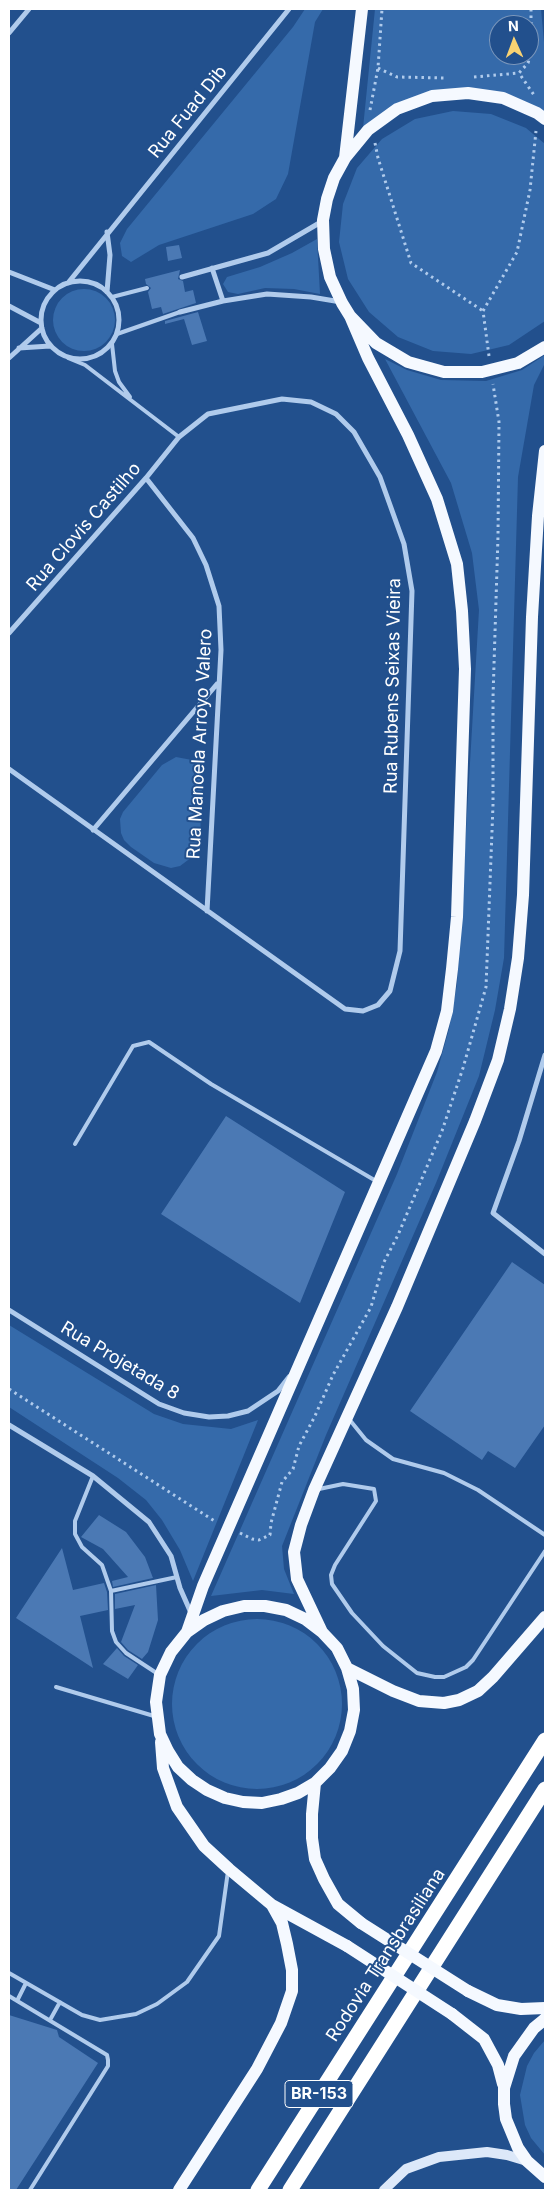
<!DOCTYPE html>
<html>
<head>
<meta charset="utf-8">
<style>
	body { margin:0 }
	#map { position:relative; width:554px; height:2199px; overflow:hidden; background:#22508d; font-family:Inter,sans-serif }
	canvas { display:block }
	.frame { position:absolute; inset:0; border:10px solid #fff; pointer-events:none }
	.north { position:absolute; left:489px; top:15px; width:50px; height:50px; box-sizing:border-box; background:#22508d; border:1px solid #7a96bb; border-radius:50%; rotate:358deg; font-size:14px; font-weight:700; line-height:20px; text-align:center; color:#fff }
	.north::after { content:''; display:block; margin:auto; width:18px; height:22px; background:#f8d272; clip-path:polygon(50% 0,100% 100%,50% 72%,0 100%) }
</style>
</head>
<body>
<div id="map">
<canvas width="554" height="2199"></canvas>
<div class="frame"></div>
<div class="north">N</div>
</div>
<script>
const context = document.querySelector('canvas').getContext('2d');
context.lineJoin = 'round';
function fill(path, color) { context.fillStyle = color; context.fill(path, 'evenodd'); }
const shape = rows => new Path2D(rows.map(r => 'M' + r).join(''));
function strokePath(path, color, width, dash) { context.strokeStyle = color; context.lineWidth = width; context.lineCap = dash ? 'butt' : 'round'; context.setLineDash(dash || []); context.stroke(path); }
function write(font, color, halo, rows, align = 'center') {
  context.font = font + ' Inter,sans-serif'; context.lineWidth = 4; context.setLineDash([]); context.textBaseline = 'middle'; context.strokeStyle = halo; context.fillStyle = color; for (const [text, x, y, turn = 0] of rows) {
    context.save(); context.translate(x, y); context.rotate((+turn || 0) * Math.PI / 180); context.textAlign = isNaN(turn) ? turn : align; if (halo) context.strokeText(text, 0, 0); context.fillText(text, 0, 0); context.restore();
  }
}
const green = shape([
	[305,9,323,9,315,22,288,174,276,199,253,214,159,245,131,262,122,256,120,243,127,229,293,27],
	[375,9,541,9,545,53,545,115,464,89,363,128],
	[499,25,529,25,529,55,499,55],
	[453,111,491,114,526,128,545,144,545,321,509,345,471,354,433,351,398,337,369,312,348,279,339,242,343,204,357,168,382,139,415,119],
	[317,239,320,294,294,289,265,288,238,294,228,292,223,284,227,277,260,267,292,253],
	'53 320a31 31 0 1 1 62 0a31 31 0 1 1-62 0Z',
	[545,355,545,363,534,385,518,477,504,958,495,1010,479,1076,436,1183,326,1435,282,1546,284,1569,294,1594,262,1590,211,1596,397,1174,437,1072,449,1029,457,984,479,610,472,553,451,483,385,359,407,370,441,380,486,381,522,370],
	[176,757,192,760,200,770,202,782,200,841,197,851,192,857,180,866,171,868,154,863,131,847,124,840,121,833,120,819,123,812,162,765],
	[9,1325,154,1414,183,1424,231,1429,258,1420,193,1581,180,1550,162,1520,146,1500,118,1478,9,1407],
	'172 1704a85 85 0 1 1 170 0a85 85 0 1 1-170 0Z',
	[545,2040,545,2155,531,2138,525,2125,520,2095,527,2066,534,2053]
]);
const building = shape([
	[179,245,182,258,168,261,166,247],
	[180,270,178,279,183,281,185,292,193,290,196,303,163,314,161,307,152,309,148,292,151,288,146,284,145,279],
	[198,312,207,341,192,345,184,319,165,324,165,321],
	[226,1116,345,1192,300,1303,161,1214],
	[512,1262,545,1285,545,1425,515,1468,488,1451,482,1460,410,1411],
	[99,1515,126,1532,145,1557,153,1578,113,1587,112,1581,128,1577,103,1549,81,1537],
	[62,1548,73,1590,104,1583,107,1592,108,1610,80,1616,93,1668,16,1618],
	[156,1585,158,1620,148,1652,142,1659,128,1650,121,1642,135,1605,115,1609,115,1594],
	[117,1648,124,1656,138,1665,128,1679,103,1664],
	[9,2015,57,2030,59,2037,98,2063,16,2190,9,2190]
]);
const path = shape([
	[531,9,531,53,528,63,519,73,534,95],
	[378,68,397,77,445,78],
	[474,77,519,73],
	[370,110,378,68,382,9],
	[375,143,378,158,411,263,483,311],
	[489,356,483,311,517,252,530,190,536,131],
	[9,1389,216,1522],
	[240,1533,252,1539,259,1540,270,1535,271,1523,282,1482,293,1469,299,1446,315,1416,333,1375,371,1307,384,1262,398,1235,442,1131,463,1068,486,987,493,805,493,697,498,536,499,422,493,384]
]);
const lane = shape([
	[112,297,147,288],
	[117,334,180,312],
	[112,344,115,371,119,382,130,397],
	[68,358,85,365,179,437],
	[75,1144,133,1046,149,1042,211,1084,376,1181],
	[349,1419,366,1440,393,1459,444,1473,478,1490,545,1535],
	[93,1476,75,1521,75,1534,82,1547,102,1565,111,1591,112,1631,116,1642,126,1653,158,1674],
	[319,1489,343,1484,374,1489,376,1501,335,1565,331,1575,332,1584,352,1613,383,1646,417,1673,435,1677,444,1677,466,1667,473,1660,545,1551],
	[111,1591,177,1577],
	[56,1687,154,1716],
	[9,1973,82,2015,100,2020,136,2014,157,2004,187,1982,219,1936,228,1871],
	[9,1996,107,2055,108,2060,108,2066,30,2190],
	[17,2001,26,1983],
	[50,2020,60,2002]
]);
const street = shape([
	[9,33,29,9],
	[107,232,110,255,107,292],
	[212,268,223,301],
	[9,272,55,290],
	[182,277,268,253,321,222],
	'41 320a39 39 0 1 1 78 0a39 39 0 1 1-78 0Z',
	[68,283,289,9],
	[9,306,41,323],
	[180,312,223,301,267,294,311,297,341,302],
	[19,348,50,346],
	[9,358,42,328],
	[146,478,193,538,206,565,219,606,221,650,207,911],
	[9,633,146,478,179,437,208,414,282,399,311,402,336,414,354,432,380,477,404,544,412,591,400,951,390,991,378,1005,363,1011,345,1009,9,769],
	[93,830,217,684],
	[545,1055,519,1141,493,1213,545,1254],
	[9,1310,159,1404,184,1413,209,1417,228,1416,248,1411,278,1391,289,1377],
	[9,1425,93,1476,149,1522,171,1556,180,1588,191,1613]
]);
const secondary = shape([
	[384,2190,406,2169,439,2157,487,2152,507,2155,527,2161]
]);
const primary = shape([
	[545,119,537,113,503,98,468,93,432,96,397,109,368,130,345,158,334,178,327,199,323,220,324,249,330,277,342,303,350,316,376,343,408,362,444,372,482,372,518,363,545,347],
	[345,158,362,9],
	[187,1632,203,1586,436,1051,447,1011,452,969,457,917,465,669,462,611,457,564,437,499,408,435,368,358,350,316],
	[322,1632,297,1579,294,1552,301,1525,314,1490,397,1307,475,1121,498,1060,510,1009,518,958,523,895,532,617,538,516,545,451],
	[347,1668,393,1691,419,1701,444,1703,459,1700,478,1691,493,1677,545,1617],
	[161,1742,163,1768,177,1807,204,1846,229,1869,272,1905,347,1946],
	[315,1783,298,1793,281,1799,262,1803,243,1802,225,1798,207,1790,192,1780,178,1767,168,1751,160,1734,156,1702,160,1675,171,1652,187,1632,204,1620,223,1611,244,1606,265,1606,286,1610,305,1619,322,1632,337,1648,347,1668,353,1689,354,1710,350,1731,342,1751,330,1768,315,1783,312,1814,312,1838,315,1859,324,1879,338,1904,361,1923],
	[468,1991,497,2005,521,2009,545,2008],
	[452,2014,484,2039,498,2065,503,2084],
	[545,2019,534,2028,514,2056,504,2088,504,2104,506,2119,518,2148,527,2161,545,2177],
	[179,2190,257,2069,281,2023,292,1991,292,1970,287,1944,282,1923,272,1905]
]);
const highway = shape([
	[258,2190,545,1740],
	[290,2190,545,1789]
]);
const primaryBridge = shape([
	[361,1923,468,1991],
	[347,1946,452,2014]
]);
const shields = [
	[319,2094,68]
];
const shieldNames = [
	["BR-153",319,2094]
];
const streetNames = [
	["Rua Fuad Dib",188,112,-51],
	["Rua Clovis Castilho",84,527,-49],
	["Rua Rubens Seixas Vieira",393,686,-89],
	["Rua Manoela Arroyo Valero",200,744,-87],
	["Rua Projetada 8",120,1361,31],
	["Rodovia Transbrasiliana",386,1955,-57]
];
fill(green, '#356aaa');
fill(building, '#4b79b4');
strokePath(path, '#b0cbec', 3, [2.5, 4]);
strokePath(lane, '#b0cbec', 4);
strokePath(street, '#b0cbec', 5);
strokePath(secondary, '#dce8f9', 10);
strokePath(primary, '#f5f9ff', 12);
strokePath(highway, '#fff', 15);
strokePath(primaryBridge, '#f5f9ff', 12);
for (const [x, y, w] of shields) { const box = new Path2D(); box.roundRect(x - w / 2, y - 13.5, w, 27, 4); context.fillStyle = '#22508d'; context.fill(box); strokePath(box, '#fff', 1); }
write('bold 16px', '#fff', null, shieldNames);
write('18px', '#fff', '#22508d', streetNames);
</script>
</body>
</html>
